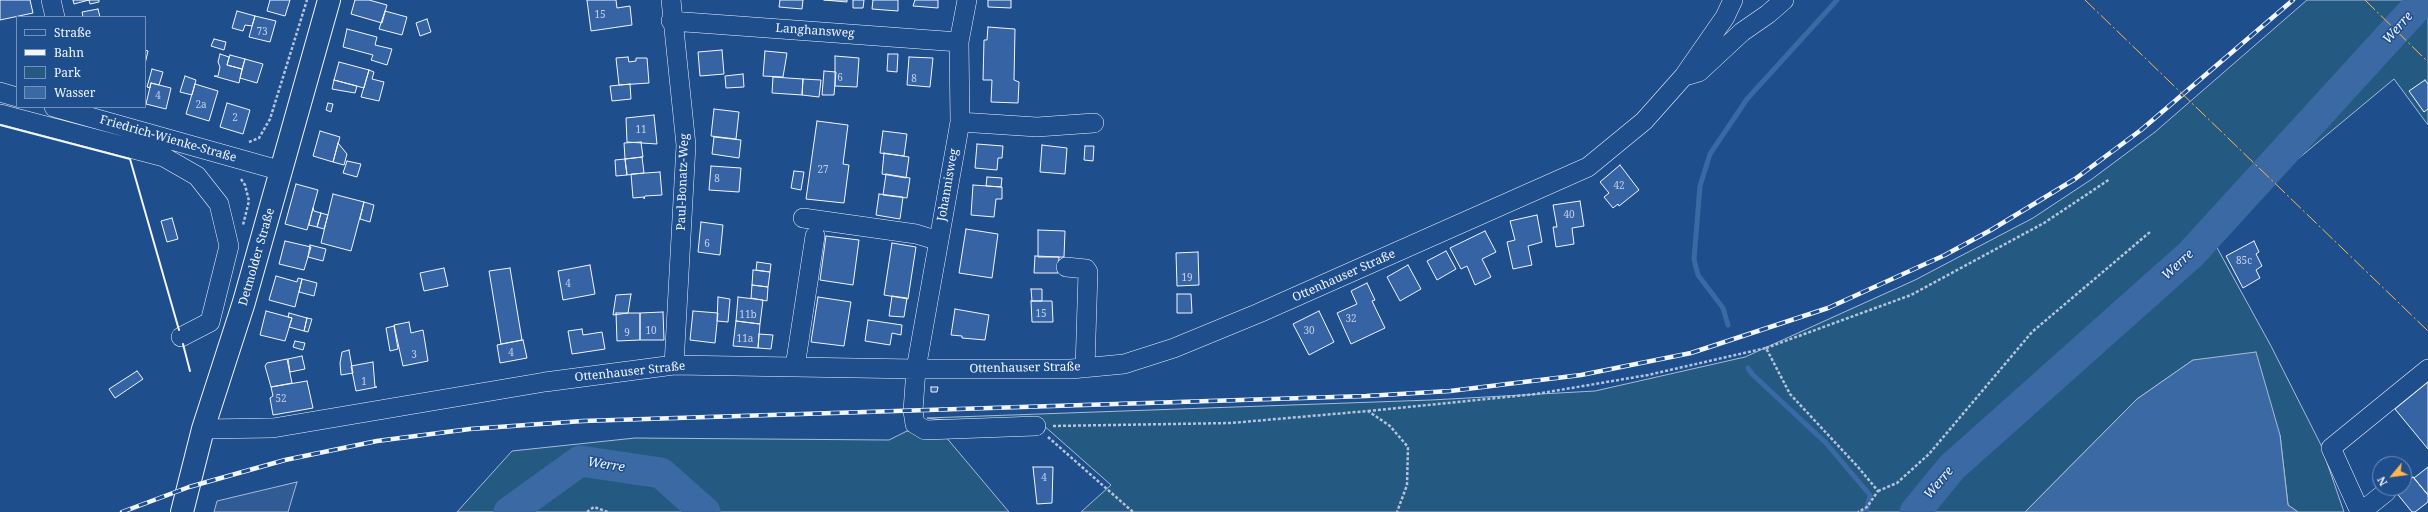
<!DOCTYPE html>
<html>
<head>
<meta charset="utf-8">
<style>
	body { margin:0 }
	#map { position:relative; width:2428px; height:512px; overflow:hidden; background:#1f4e8c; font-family:"Noto Serif",serif }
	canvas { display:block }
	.legend { position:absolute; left:16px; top:16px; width:130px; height:92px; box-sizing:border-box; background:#1f4e8c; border:1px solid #7391ba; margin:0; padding:5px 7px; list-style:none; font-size:12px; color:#f2f6ff }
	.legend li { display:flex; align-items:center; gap:8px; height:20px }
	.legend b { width:20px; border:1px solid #7391ba }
	.north { position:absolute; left:2372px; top:456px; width:40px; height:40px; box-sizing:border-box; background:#1f4e8c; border:1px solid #7391ba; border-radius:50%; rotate:241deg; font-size:11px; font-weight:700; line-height:16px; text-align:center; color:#f2f6ff }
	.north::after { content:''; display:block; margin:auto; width:14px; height:18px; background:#ffb74d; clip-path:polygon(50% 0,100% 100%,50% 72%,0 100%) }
</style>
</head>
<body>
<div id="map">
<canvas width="2428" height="512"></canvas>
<ul class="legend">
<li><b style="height:5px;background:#1f4e8c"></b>Straße</li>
<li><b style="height:5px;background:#f2f6ff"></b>Bahn</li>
<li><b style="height:11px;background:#245a82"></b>Park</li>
<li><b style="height:11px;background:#3b69a3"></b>Wasser</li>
</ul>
<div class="north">N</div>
</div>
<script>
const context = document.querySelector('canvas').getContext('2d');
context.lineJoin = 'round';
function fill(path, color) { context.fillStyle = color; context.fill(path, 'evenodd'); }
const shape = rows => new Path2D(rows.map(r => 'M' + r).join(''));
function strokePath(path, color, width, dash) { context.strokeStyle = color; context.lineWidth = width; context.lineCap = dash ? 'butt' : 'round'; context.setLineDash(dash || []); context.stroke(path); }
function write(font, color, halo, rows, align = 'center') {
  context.font = font + ' "Noto Serif",serif'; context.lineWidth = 3; context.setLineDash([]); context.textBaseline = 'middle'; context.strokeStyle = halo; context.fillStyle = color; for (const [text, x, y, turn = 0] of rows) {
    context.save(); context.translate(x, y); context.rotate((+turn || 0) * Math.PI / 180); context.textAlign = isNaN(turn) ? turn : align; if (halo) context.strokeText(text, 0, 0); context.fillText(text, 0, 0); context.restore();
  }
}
const green = shape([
	[2307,0,2428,0,2428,125,2394,79,2275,178,2215,244,2271,346,2321,445,2344,512,2298,512,2288,505,2280,435,2193,360,2137,399,2025,512,1081,512,1111,485,1042,424,951,421,927,418,1431,400,1595,391,1745,357,1915,280,2033,218,2092,179,2155,132,2307,0],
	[907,431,945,436,1009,512,457,512,512,451,635,438,889,440,907,431]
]);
const parking = shape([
	[297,482,288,512,214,512,217,501,297,482]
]);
const water = shape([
	[2256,352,2280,435,2288,505,2298,512,2025,512,2137,399,2193,360,2256,352]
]);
const stream = shape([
	[1728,325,1723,308,1698,275,1694,259,1700,186,1710,154,1747,99,1837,0],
	[1748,368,1752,374,1826,443,1870,495,1866,512]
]);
const river = shape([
	[509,512,580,461,661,473,705,512],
	[1915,512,1952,467,2191,254,2423,0]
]);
const building = shape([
	[0,0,30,0,33,13,0,20,0,0],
	[73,0,99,0,99,2,90,4,89,0,74,4,73,0],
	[270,0,290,0,285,16,267,11,270,0],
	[355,0,369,0,387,5,382,23,351,14,355,0],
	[587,0,616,0,617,8,630,6,632,25,591,31,587,0],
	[780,0,803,0,802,9,779,7,780,0],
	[824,0,847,0,847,2,824,0],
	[853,0,864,0,863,8,853,8,853,0],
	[873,0,898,0,898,11,872,9,873,0],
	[915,0,938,0,938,8,913,6,915,0],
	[988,0,1011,0,1011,8,988,7,988,0],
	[98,9,100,17,83,17,82,12,98,9],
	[237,11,255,16,252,26,245,25,243,31,232,28,237,11],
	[385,11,407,17,402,35,379,29,385,11],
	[255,16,276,21,270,42,249,37,255,16],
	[427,19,431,32,420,36,416,23,427,19],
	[988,27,1015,29,1014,80,1019,82,1018,103,991,102,992,80,983,80,984,40,987,40,988,27],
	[347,29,377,37,375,45,392,49,387,65,371,60,373,55,343,47,347,29],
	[214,39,226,42,224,50,211,46,214,39],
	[145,50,148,51,145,64,145,50],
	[722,50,724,74,700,76,698,52,722,50],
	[765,51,787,53,783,77,763,76,765,51],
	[220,54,229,57,227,65,242,69,239,83,214,76,218,76,220,67,218,62,220,54],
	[888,54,898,54,897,72,887,71,888,54],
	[230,55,245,59,242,69,227,65,230,55],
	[835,56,859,58,857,87,835,86,835,56],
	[628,57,629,62,636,61,636,58,647,58,649,83,619,85,616,58,628,57],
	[909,57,933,58,930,87,907,85,909,57],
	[245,59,263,64,257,83,240,78,245,59],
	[339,62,369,70,364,88,334,80,339,62],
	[152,69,163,72,159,85,151,83,150,88,147,87,152,69],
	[369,70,374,72,372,79,384,82,379,101,361,97,369,70],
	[824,71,836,72,834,95,822,95,824,71],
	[743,74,744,87,726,88,725,76,743,74],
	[185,76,196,80,192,95,180,92,185,76],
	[773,77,803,79,802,95,772,93,773,77],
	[803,79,821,80,819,97,802,95,803,79],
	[334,80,357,86,355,93,332,89,334,80],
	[2425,80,2428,84,2428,109,2424,112,2409,91,2425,80],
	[151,83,171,88,166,109,146,104,151,83],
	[195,84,218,91,209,121,186,114,195,84],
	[630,84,631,99,612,101,610,86,630,84],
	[227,103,250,110,243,134,220,127,227,103],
	[328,103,333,104,331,112,326,110,328,103],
	[714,109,739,112,736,139,711,136,714,109],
	[654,115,657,144,627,142,626,118,654,115],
	[817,121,848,125,843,164,849,165,844,203,806,199,817,121],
	[320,131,340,137,333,162,313,156,320,131],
	[883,131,907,134,904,156,880,153,883,131],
	[714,137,741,140,739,158,712,154,714,137],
	[641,142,643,157,625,159,624,143,641,142],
	[338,143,347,154,344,165,333,162,338,143],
	[977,144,1003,146,1002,158,998,158,997,170,975,168,977,144],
	[1042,145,1067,148,1065,174,1040,172,1042,145],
	[1085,146,1094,146,1093,161,1084,160,1085,146],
	[884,153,909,157,906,178,882,174,884,153],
	[642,157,644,173,627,175,625,159,642,157],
	[625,159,627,175,616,176,615,160,625,159],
	[347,161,361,164,357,177,343,173,347,161],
	[1620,165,1639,190,1619,206,1618,204,1613,208,1604,197,1609,193,1600,182,1620,165],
	[711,166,741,168,739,192,709,190,711,166],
	[794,171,804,172,801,190,791,188,794,171],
	[660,172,662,195,645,196,644,199,644,197,633,198,631,174,660,172],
	[886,174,910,178,907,198,883,195,886,174],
	[987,177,1002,178,1001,187,986,186,987,177],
	[296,184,318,190,307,230,285,224,296,184],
	[973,185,1002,187,1002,199,996,199,994,217,971,215,973,185],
	[333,194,364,202,351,251,321,243,333,194],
	[879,194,903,197,900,219,876,215,879,194],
	[1580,201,1584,226,1572,228,1574,244,1556,247,1553,227,1557,227,1553,205,1580,201],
	[364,202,374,205,370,222,360,219,364,202],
	[313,208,314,211,321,213,317,227,309,225,313,208],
	[321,213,328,215,324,229,317,227,321,213],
	[1537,215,1542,242,1528,246,1532,265,1513,269,1507,242,1515,240,1510,221,1537,215],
	[172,218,178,239,167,242,161,221,172,218],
	[701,222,723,225,720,255,698,252,701,222],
	[966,229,998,234,992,278,959,273,966,229],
	[1038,230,1065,231,1064,257,1038,257,1038,230],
	[1485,231,1496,252,1482,259,1491,277,1475,285,1467,266,1461,269,1450,248,1485,231],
	[826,236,859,240,853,285,820,280,826,236],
	[285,241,311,247,304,270,279,264,285,241],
	[2254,241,2259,252,2256,254,2262,266,2256,270,2260,278,2243,288,2226,256,2254,241],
	[892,243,916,247,908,299,884,295,892,243],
	[310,245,326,249,323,261,308,257,310,245],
	[1446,251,1456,269,1437,280,1427,261,1446,251],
	[1198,252,1199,285,1177,286,1176,253,1198,252],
	[1035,256,1059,257,1058,273,1034,273,1035,256],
	[757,262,771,264,770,272,756,270,757,262],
	[590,265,595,294,563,300,558,271,590,265],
	[1408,265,1421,289,1400,301,1387,277,1408,265],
	[444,268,448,286,424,291,420,273,444,268],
	[510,268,522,340,501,344,489,271,510,268],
	[753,270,770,272,768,287,752,285,753,270],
	[276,276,297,282,298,278,302,279,295,307,269,300,276,276],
	[302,279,317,283,314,296,299,292,302,279],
	[1367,283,1375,300,1372,301,1385,328,1351,344,1337,313,1357,304,1351,291,1367,283],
	[752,285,768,287,767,301,751,298,752,285],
	[1031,289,1042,289,1042,301,1032,301,1031,289],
	[631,294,628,313,613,315,616,295,631,294],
	[1177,294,1191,294,1192,313,1177,313,1177,294],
	[892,296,907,298,904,317,889,316,892,296],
	[718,297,730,299,728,322,717,321,718,297],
	[738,297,763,300,760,324,736,321,738,297],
	[818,297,851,302,844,346,811,342,818,297],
	[1031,301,1052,301,1053,322,1032,322,1031,301],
	[955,309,989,315,985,340,962,338,962,336,951,335,955,309],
	[266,311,292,318,285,341,260,335,266,311],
	[693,311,718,313,715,343,690,340,693,311],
	[1319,311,1334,342,1309,355,1293,324,1319,311],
	[663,312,664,340,640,340,640,313,663,312],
	[289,313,307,318,304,331,289,327,292,318,288,317,289,313],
	[616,313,640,313,640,340,617,341,616,313],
	[307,318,312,319,308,332,304,331,307,318],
	[868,320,902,325,901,335,892,333,890,345,865,341,868,320],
	[736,321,760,324,758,348,733,346,736,321],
	[409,322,411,333,423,330,428,361,403,366,394,325,409,322],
	[394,326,398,349,390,351,386,328,394,326],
	[582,329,583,335,602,332,605,349,572,354,568,331,582,329],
	[759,334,773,335,771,349,758,348,759,334],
	[523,340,527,358,500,363,497,345,523,340],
	[295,341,305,343,303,350,293,347,295,341],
	[349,350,353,373,341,375,340,363,342,352,349,350],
	[302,356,305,369,290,372,288,359,302,356],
	[287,359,292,383,271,387,265,366,267,363,287,359],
	[373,362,375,387,377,387,356,391,351,366,373,362],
	[137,371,143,379,115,398,109,389,137,371],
	[307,381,313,408,273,415,270,398,273,396,271,387,307,381],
	[2428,382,2428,449,2395,409,2428,382],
	[931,387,938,387,937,392,931,392,931,387],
	[1033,467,1053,467,1052,503,1037,504,1033,467],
	[2428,467,2428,495,2414,478,2428,467],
	[2413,477,2428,495,2428,502,2415,512,2412,512,2395,491,2404,488,2404,484,2413,477]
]);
const path = shape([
	[249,142,259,138,270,119,307,0],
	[241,179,245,185,249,201,243,225],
	[1766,348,1911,295,2044,223,2110,179],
	[1368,411,1536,394,1648,375,1766,348,1790,394,1858,467,1878,491,1867,507,1858,512],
	[1053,426,1231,423,1368,411,1390,426,1408,447,1407,485,1397,512],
	[1048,437,1133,512],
	[1878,491,1897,483,1929,454,2032,332,2150,232],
	[587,512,594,507,608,512]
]);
const minor = shape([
	[51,0,55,17],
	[671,0,686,145,674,365],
	[967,0,959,42,960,122,916,369,913,411,915,424,925,430,1036,426],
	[671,21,959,42],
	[1689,75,1699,72,1742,32,1768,14,1784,0],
	[0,92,17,97],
	[54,107,282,171],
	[0,114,164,157,197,176,219,204,229,246,210,322,181,337],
	[960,122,1037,127,1094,123],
	[803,218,916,234,939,241],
	[1066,267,1086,269,1088,272,1085,368],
	[795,367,815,236],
	[203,429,273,428,545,382,674,365,916,369,1071,369,1124,364,1174,348,1259,313,1588,167,1644,121,1684,76,1725,17,1733,0],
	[2360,512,2331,448,2428,369],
	[2361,512,2386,492]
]);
const major = shape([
	[182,512,203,429,244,302,329,0]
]);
const rail = shape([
	[122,512,189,487,285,460,377,441,470,429,583,421,1366,396,1450,391,1581,375,1691,353,1828,308,1945,255,1991,230,2075,179,2141,130,2293,0]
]);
const wall = shape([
	[0,125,130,159,179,330],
	[183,344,190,371]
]);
const power = shape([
	[2085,0,2428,331],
	[2365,0,2428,62]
]);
const numberNames = [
	["15",600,15],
	["73",262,32],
	["6",840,78],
	["8",914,79],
	["4",158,96],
	["2a",201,105],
	["2",235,118],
	["11",641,130],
	["27",823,170],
	["8",717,179],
	["42",1619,186],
	["40",1569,215],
	["6",707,244],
	["85c",2244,261],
	["19",1187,278],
	["4",568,284],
	["15",1041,314],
	["11b",748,315],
	["32",1351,319],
	["10",651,331],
	["30",1309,331],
	["9",627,333],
	["11a",745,339],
	["4",511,353],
	["3",414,355],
	["1",364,382],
	["52",281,399],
	["4",1044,478]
];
const streetNames = [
	["Langhansweg",815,31,4],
	["Friedrich-Wienke-Straße",168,139,16],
	["Paul-Bonatz-Weg",683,182,-88],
	["Johannisweg",948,185,-80],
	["Detmolder Straße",257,257,-74],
	["Ottenhauser Straße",1344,276,-24],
	["Ottenhauser Straße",1025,368,-1],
	["Ottenhauser Straße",630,372,-6]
];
const waterNames = [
	["Werre",2398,28,-48],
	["Werre",2178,265,-43],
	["Werre",606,465,9],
	["Werre",1939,483,-50]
];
fill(green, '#245a82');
strokePath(green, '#a8bbd7', 1);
fill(parking, '#305b95');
strokePath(parking, '#a8bbd7', 1);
fill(water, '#3b69a3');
strokePath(water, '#a8bbd7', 1);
strokePath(stream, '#3b69a3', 5);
strokePath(river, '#3b69a3', 31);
fill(building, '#3563a3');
strokePath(building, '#f2f6ff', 1);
strokePath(minor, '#f2f6ff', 20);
strokePath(major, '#f2f6ff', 24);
strokePath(path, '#b3c4dc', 2.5, [3, 2]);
strokePath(minor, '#1f4e8c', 19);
strokePath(major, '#1f4e8c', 22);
strokePath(rail, '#f2f6ff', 4.5);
strokePath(rail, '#1f4e8c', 3, [9]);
strokePath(wall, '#f2f6ff', 2);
strokePath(power, '#ffb74d', 1, [14, 3, 2, 3]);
write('10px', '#c3d1e8', null, numberNames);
write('12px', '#f2f6ff', '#1f4e8c', streetNames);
write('italic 13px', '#f2f6ff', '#1f4e8c', waterNames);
</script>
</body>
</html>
